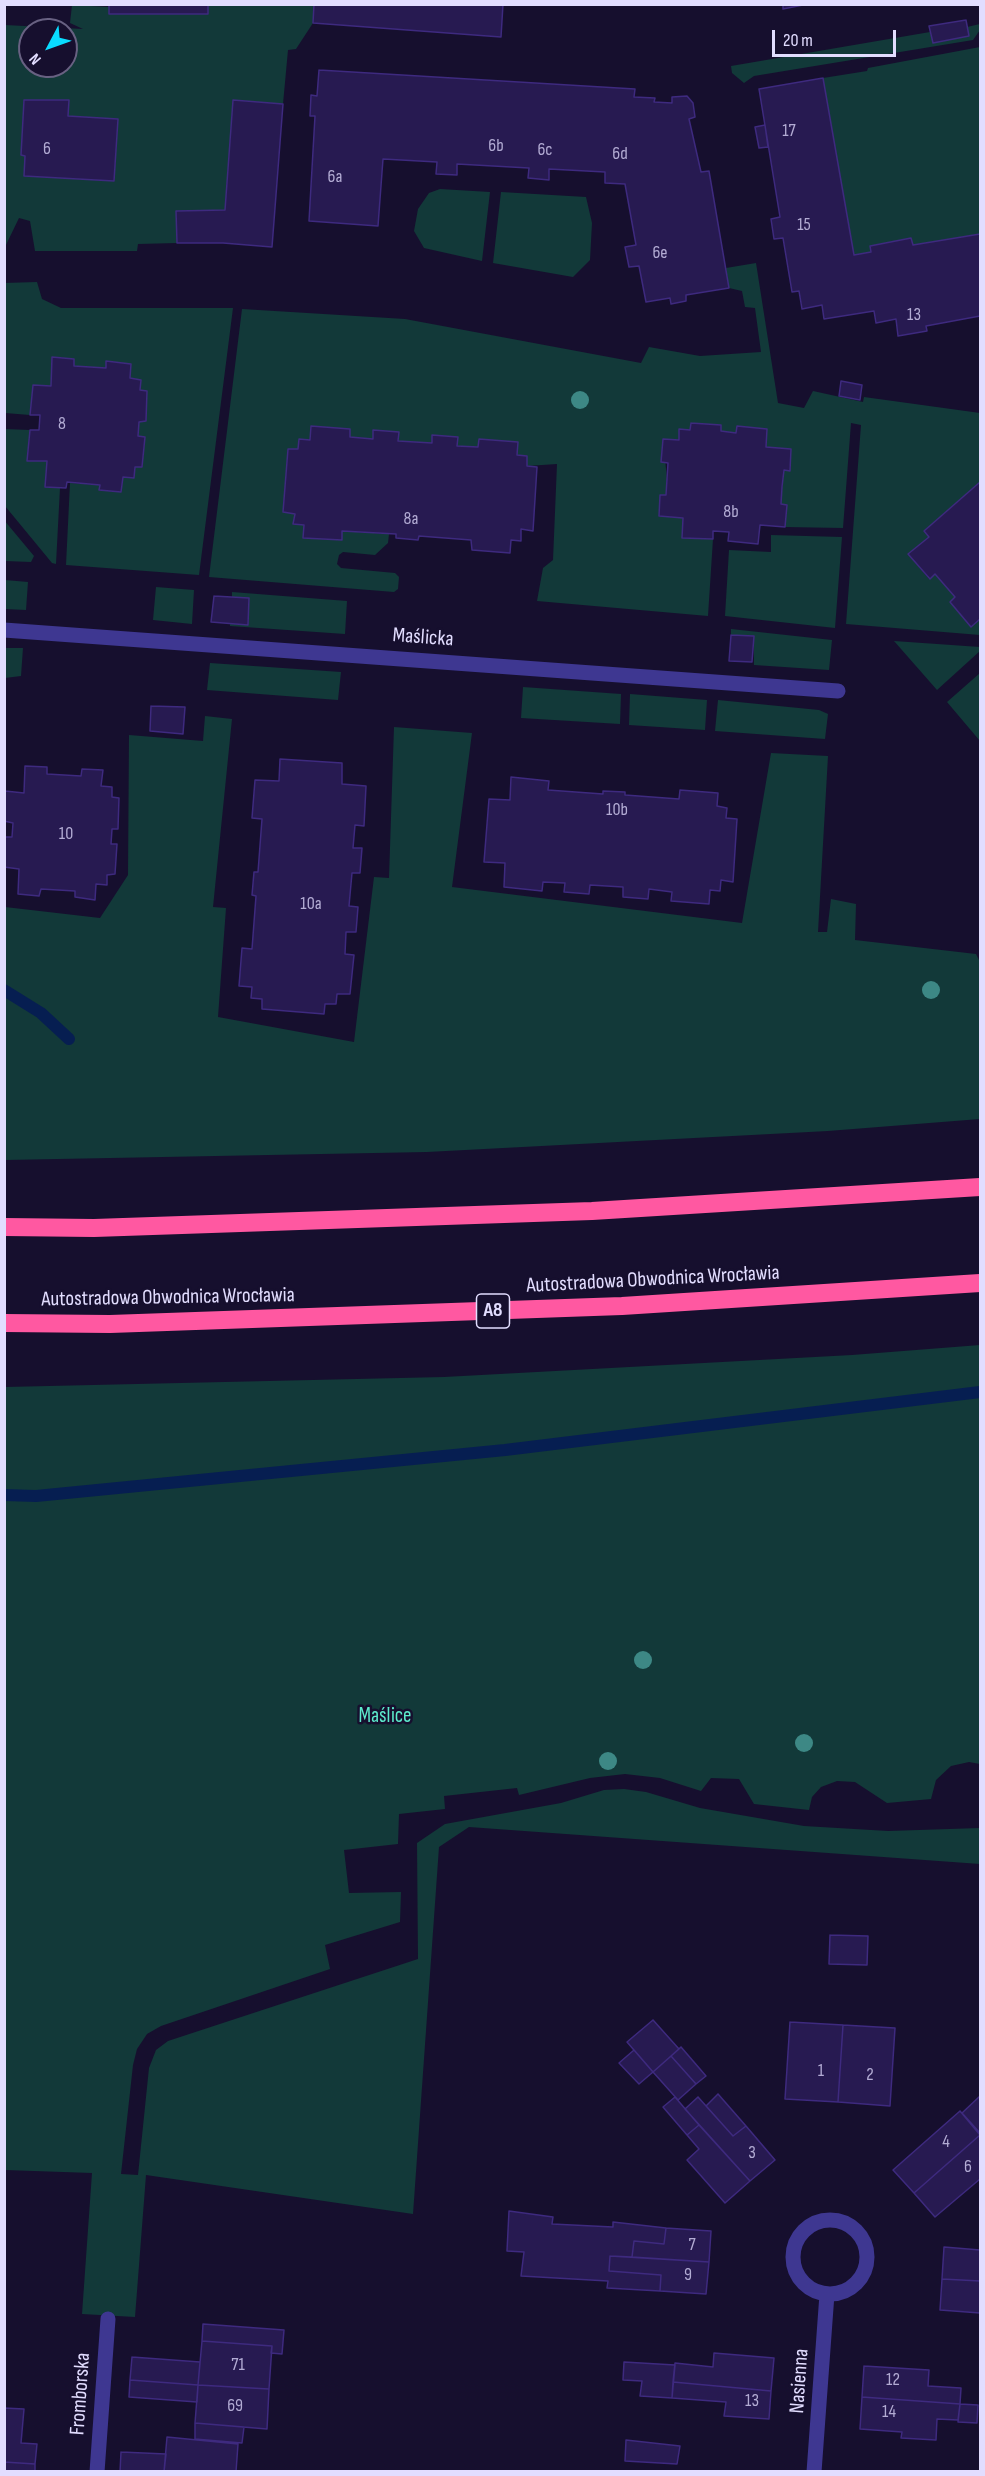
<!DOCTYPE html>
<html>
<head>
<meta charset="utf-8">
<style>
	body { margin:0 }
	#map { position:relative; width:985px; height:2476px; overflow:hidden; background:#160f2e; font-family:"Sofia Sans Condensed",sans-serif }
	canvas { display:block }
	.frame { position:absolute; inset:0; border:6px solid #e2ddff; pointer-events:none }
	.north { position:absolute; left:18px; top:18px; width:60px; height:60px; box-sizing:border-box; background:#160f2e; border:2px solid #686182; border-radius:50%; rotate:229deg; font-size:16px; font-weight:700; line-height:24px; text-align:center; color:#e2ddff }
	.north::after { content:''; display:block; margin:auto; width:21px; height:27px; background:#09dcff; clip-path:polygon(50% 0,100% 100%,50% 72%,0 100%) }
	.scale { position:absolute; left:772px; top:30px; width:124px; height:27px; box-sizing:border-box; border:3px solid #e2ddff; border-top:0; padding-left:8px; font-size:18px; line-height:21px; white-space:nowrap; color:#e2ddff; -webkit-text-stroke:4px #160f2e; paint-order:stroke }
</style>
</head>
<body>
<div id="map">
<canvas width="985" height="2476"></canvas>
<div class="frame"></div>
<div class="north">N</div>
<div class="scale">20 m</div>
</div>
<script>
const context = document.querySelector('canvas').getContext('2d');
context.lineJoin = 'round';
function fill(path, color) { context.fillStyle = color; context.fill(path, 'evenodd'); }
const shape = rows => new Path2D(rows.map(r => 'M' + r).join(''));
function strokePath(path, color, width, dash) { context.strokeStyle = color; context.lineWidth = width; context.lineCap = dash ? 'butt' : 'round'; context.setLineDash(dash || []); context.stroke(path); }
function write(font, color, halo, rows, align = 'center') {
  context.font = font + ' "Sofia Sans Condensed",sans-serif'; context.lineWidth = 5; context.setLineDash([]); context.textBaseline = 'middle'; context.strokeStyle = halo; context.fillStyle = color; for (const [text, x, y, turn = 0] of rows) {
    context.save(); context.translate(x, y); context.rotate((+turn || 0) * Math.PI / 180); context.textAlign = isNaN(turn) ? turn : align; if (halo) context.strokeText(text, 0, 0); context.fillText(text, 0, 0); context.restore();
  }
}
const green = shape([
	[208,4,314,5,313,23,296,49,288,50,283,104,233,100,225,210,176,211,177,243,138,244,137,251,35,251,30,221,19,218,5,247,5,25,83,29,70,23,72,5,109,7,110,14,208,14],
	[30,30,66,30,66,66,30,66],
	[24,100,69,100,68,116,118,119,114,181,25,176,25,156,21,155],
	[980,24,980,30,973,40,754,76,744,83,732,73,731,66,930,32,933,42,969,35,967,27],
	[980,47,980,234,913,245,911,238,870,246,871,252,854,255,823,78,867,71,868,68],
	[440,189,490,192,482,261,424,248,414,231,418,209,429,193],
	[501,192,586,197,592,223,590,260,573,277,493,263],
	[756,263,778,403,804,408,813,391,863,402,864,397,980,413,980,482,924,531,929,537,908,554,929,579,935,574,955,597,950,602,971,627,980,619,980,635,846,624,861,425,851,423,843,528,785,527,787,505,781,504,782,487,784,470,790,471,791,449,766,447,767,429,737,426,736,433,721,431,721,425,691,423,690,430,679,430,679,440,663,439,667,479,666,495,660,495,659,516,683,518,682,538,713,539,708,616,537,601,543,568,553,560,557,464,527,466,527,456,517,455,517,442,479,439,478,447,457,446,432,435,432,443,398,441,399,433,373,439,350,437,350,429,311,427,310,440,299,439,298,449,288,449,283,512,295,514,293,523,304,525,303,538,341,540,342,531,389,534,388,543,375,555,343,552,339,555,337,564,341,568,395,573,399,577,398,589,394,592,209,577,242,309,405,319,641,363,649,347,700,356,761,352,755,308,745,307,742,291,729,288,726,268],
	[37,282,42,299,61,308,233,308,199,575,66,565,70,483,100,485,100,490,121,492,123,477,134,478,135,467,142,467,145,437,138,436,139,422,146,421,147,391,140,390,141,380,130,378,130,364,107,361,106,368,74,366,74,359,53,357,51,386,33,385,30,415,5,413,4,283],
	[4,429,30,430,27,460,47,461,60,488,56,564,52,563,5,506],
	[4,520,34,556,31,562,5,561],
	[771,535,842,537,835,628,725,616,729,550,771,552],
	[5,580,28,582,26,610,5,609],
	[156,587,194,590,192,624,153,620],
	[232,592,347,601,345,634,230,626,230,623,248,625,249,599,232,597],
	[731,629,832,640,829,670,754,665,754,636,731,635],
	[894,641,980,647,980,651,937,690],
	[4,648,23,648,21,676,5,678],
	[210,663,341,672,338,700,207,690],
	[980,673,980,741,947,702],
	[523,687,621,694,620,724,521,718],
	[630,694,707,700,705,730,629,725],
	[718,700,819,710,828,714,825,739,715,731],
	[205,716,232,719,213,907,226,908,218,1017,354,1042,374,877,389,878,394,727,472,733,452,887,742,923,771,753,828,756,818,932,827,932,831,899,856,904,855,940,976,954,980,962,980,1119,828,1131,427,1152,5,1160,5,907,100,918,128,875,129,735,203,741],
	[980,1345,980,1764,969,1762,951,1766,936,1780,931,1799,887,1803,855,1782,837,1781,821,1787,812,1797,809,1810,754,1804,739,1779,711,1778,701,1791,660,1778,625,1774,590,1778,519,1795,517,1788,444,1796,445,1809,399,1814,398,1844,344,1850,349,1893,401,1892,400,1922,325,1945,330,1969,161,2026,147,2034,137,2049,133,2065,121,2174,138,2175,149,2068,156,2050,168,2041,418,1959,417,1843,445,1824,561,1803,604,1790,624,1789,646,1792,700,1808,804,1826,888,1831,980,1828,980,1864,469,1827,439,1847,413,2214,146,2175,135,2317,82,2314,92,2173,5,2170,5,1387,444,1377,852,1355]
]);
const stream = shape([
	[4,990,41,1013,69,1039],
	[4,1495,36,1496,505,1450,980,1392]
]);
const building = shape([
	[109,4,208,4,208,14,109,14,109,4],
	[314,4,503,4,501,37,313,23,314,4],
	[783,4,808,4,783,9,783,4],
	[966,20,969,36,933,43,929,26,966,20],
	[319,70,635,89,634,97,655,98,654,102,672,103,672,97,687,96,693,103,695,117,689,119,701,172,709,171,729,288,686,295,686,301,671,304,670,298,646,302,639,266,629,267,625,247,636,245,625,184,605,183,605,172,549,169,549,180,528,178,529,168,457,164,457,175,436,174,437,162,383,159,378,226,309,221,315,116,310,116,311,95,317,96,319,70],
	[823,78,854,255,871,252,870,246,911,238,913,245,980,234,980,316,926,326,927,331,898,336,896,319,876,323,874,311,824,319,822,305,802,309,799,291,792,292,783,238,774,239,771,219,780,217,759,89,823,78],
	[24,100,69,100,68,116,118,119,114,181,24,176,25,156,21,155,24,100],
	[233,100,283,104,272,247,223,243,177,243,176,211,225,210,233,100],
	[765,125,768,147,759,148,755,127,765,125],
	[52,357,74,359,74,366,106,368,106,361,131,364,130,378,141,380,140,390,147,391,146,421,139,422,138,436,145,437,142,467,135,467,134,478,123,477,121,492,99,490,100,485,67,482,66,488,45,487,47,461,27,461,30,430,39,430,40,415,30,415,33,385,51,386,52,357],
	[841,381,862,385,860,400,839,396,841,381],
	[691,423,721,425,721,431,736,433,737,426,767,429,766,447,791,449,790,471,784,470,782,487,781,504,787,505,785,527,760,525,758,544,728,541,729,532,713,531,713,539,682,538,683,518,659,516,660,495,666,495,668,463,661,462,663,439,679,440,679,429,690,430,691,423],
	[311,426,350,429,350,437,373,439,373,430,399,432,398,441,432,443,432,435,458,437,457,446,478,447,479,439,518,442,517,455,527,456,527,466,537,467,533,531,521,529,521,541,511,540,510,553,472,550,471,540,419,536,418,540,396,538,396,534,342,531,342,540,303,538,304,525,293,524,295,514,283,512,288,449,298,449,299,439,310,440,311,426],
	[980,482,980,619,971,627,950,602,955,597,935,574,930,579,908,554,929,537,924,531,980,482],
	[214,596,249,598,248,625,211,622,214,596],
	[731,635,754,636,752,662,729,661,731,635],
	[151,706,185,707,183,734,150,731,151,706],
	[280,759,342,763,342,784,366,786,364,826,355,825,353,848,362,848,360,873,352,873,349,906,358,907,356,932,346,932,345,954,354,955,350,994,337,994,336,1004,325,1004,324,1014,262,1009,262,999,251,998,252,987,239,986,242,948,252,949,256,896,252,895,254,872,258,872,262,819,252,818,255,780,279,781,280,759],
	[25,766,47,767,47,774,81,776,82,769,103,770,101,786,112,787,112,797,119,798,118,829,112,829,111,844,117,844,115,874,107,875,107,885,96,884,95,900,75,897,75,891,41,889,39,896,18,894,19,869,4,867,4,837,12,837,13,823,4,821,5,791,24,793,25,766],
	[511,777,549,781,548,790,603,794,603,791,625,792,625,795,679,799,680,790,718,793,717,806,727,808,726,818,737,819,733,882,721,880,720,891,710,890,709,904,671,901,672,892,649,889,648,899,623,897,623,887,590,885,589,894,564,892,565,883,543,882,542,891,504,887,505,863,484,862,489,799,510,800,511,777],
	[830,1935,868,1936,867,1965,829,1964,830,1935],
	[653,2020,679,2049,653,2072,627,2042,653,2020],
	[790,2022,843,2025,838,2102,785,2099,790,2022],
	[843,2025,895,2028,890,2106,838,2102,843,2025],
	[681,2047,706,2076,696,2084,671,2056,681,2047],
	[634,2050,653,2072,639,2084,619,2063,634,2050],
	[671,2056,696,2084,678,2100,653,2072,671,2056],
	[718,2094,746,2126,733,2136,706,2106,718,2094],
	[980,2096,980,2133,962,2113,980,2096],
	[675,2097,699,2125,687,2135,663,2107,675,2097],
	[698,2097,733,2136,746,2126,775,2160,750,2181,685,2109,698,2097],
	[960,2111,980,2135,914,2193,893,2170,960,2111],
	[699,2125,750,2181,725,2203,687,2160,699,2149,687,2135,699,2125],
	[980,2135,980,2179,935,2217,914,2193,980,2135],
	[509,2211,553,2217,552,2224,613,2227,613,2222,666,2228,664,2244,634,2241,632,2257,610,2256,609,2271,661,2275,660,2291,607,2288,608,2281,521,2276,524,2252,507,2251,509,2211],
	[666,2228,711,2231,709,2262,632,2257,634,2241,664,2244,666,2228],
	[944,2247,980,2250,980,2281,942,2279,944,2247],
	[610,2256,709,2262,706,2294,660,2291,661,2275,609,2271,610,2256],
	[942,2279,980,2281,980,2313,940,2310,942,2279],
	[203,2324,284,2330,282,2354,271,2353,272,2346,202,2341,203,2324],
	[202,2341,272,2346,269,2389,198,2385,202,2341],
	[714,2353,774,2358,771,2391,673,2382,675,2363,713,2367,714,2353],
	[132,2357,200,2362,198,2385,130,2380,132,2357],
	[624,2362,675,2365,672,2398,640,2396,642,2381,623,2380,624,2362],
	[864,2366,929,2370,928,2386,961,2388,960,2404,862,2397,864,2366],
	[130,2380,198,2385,197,2402,129,2397,130,2380],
	[673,2382,771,2391,769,2419,724,2416,726,2402,672,2398,673,2382],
	[198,2385,269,2389,267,2429,195,2423,198,2385],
	[862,2397,960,2404,958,2420,937,2419,936,2440,901,2438,902,2432,860,2429,862,2397],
	[960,2404,978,2405,977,2423,958,2422,960,2404],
	[4,2408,24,2409,21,2443,37,2444,35,2464,4,2462,4,2408],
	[195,2423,244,2427,242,2443,195,2439,195,2423],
	[167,2437,238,2444,236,2472,164,2472,167,2437],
	[626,2440,680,2446,677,2464,625,2461,626,2440],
	[121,2452,166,2454,164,2472,120,2472,121,2452],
	[4,2462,35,2464,35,2472,4,2472,4,2462]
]);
const street = shape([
	[4,630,838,691],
	'793 2257a37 37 0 1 1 74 0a37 37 0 1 1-74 0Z',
	[97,2472,108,2319],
	[814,2472,827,2294]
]);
const highway = shape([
	[4,1227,94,1228,592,1211,980,1187],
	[4,1323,110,1324,622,1306,980,1283]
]);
const trees = [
	[580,400],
	[931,990],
	[643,1660],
	[804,1743],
	[608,1761]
];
const numberNames = [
	["17",789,131],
	["6b",496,146],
	["6",47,149],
	["6c",545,150],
	["6d",620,154],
	["6a",335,177],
	["15",804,225],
	["6e",660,253],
	["13",914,315],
	["8",62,424],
	["8b",731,512],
	["8a",411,519],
	["10b",617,810],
	["10",66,834],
	["10a",311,904],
	["1",821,2071],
	["2",870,2075],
	["4",946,2142],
	["3",752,2153],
	["6",968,2167],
	["7",692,2245],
	["9",688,2275],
	["71",238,2365],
	["12",893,2380],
	["13",752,2401],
	["69",235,2406],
	["14",889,2412]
];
const shields = [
	[493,1311,33]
];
const shieldNames = [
	["A8",493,1311]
];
const streetNames = [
	["Maślicka",423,638,4],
	["Autostradowa Obwodnica Wrocławia",653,1280,-3],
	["Autostradowa Obwodnica Wrocławia",168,1298,-1],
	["Nasienna",800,2381,-86],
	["Fromborska",81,2394,-86]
];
const parkNames = [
	["Maślice",385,1717]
];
fill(green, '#123939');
strokePath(stream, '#061e51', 12);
fill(building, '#271a51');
strokePath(building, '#3e2a7f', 1.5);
strokePath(street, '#3e3791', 15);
strokePath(highway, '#ff58a1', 18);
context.fillStyle = '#3d8885';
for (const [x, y] of trees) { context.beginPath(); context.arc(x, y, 9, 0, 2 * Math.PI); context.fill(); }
write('18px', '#b3acd4', null, numberNames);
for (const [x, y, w] of shields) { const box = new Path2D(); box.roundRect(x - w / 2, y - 17, w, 34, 4.5); context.fillStyle = '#160f2e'; context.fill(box); strokePath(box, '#e2ddff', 1.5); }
write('bold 20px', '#e2ddff', null, shieldNames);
write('21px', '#e2ddff', '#160f2e', streetNames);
write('21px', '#5debcd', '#160f2e', parkNames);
</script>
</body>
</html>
